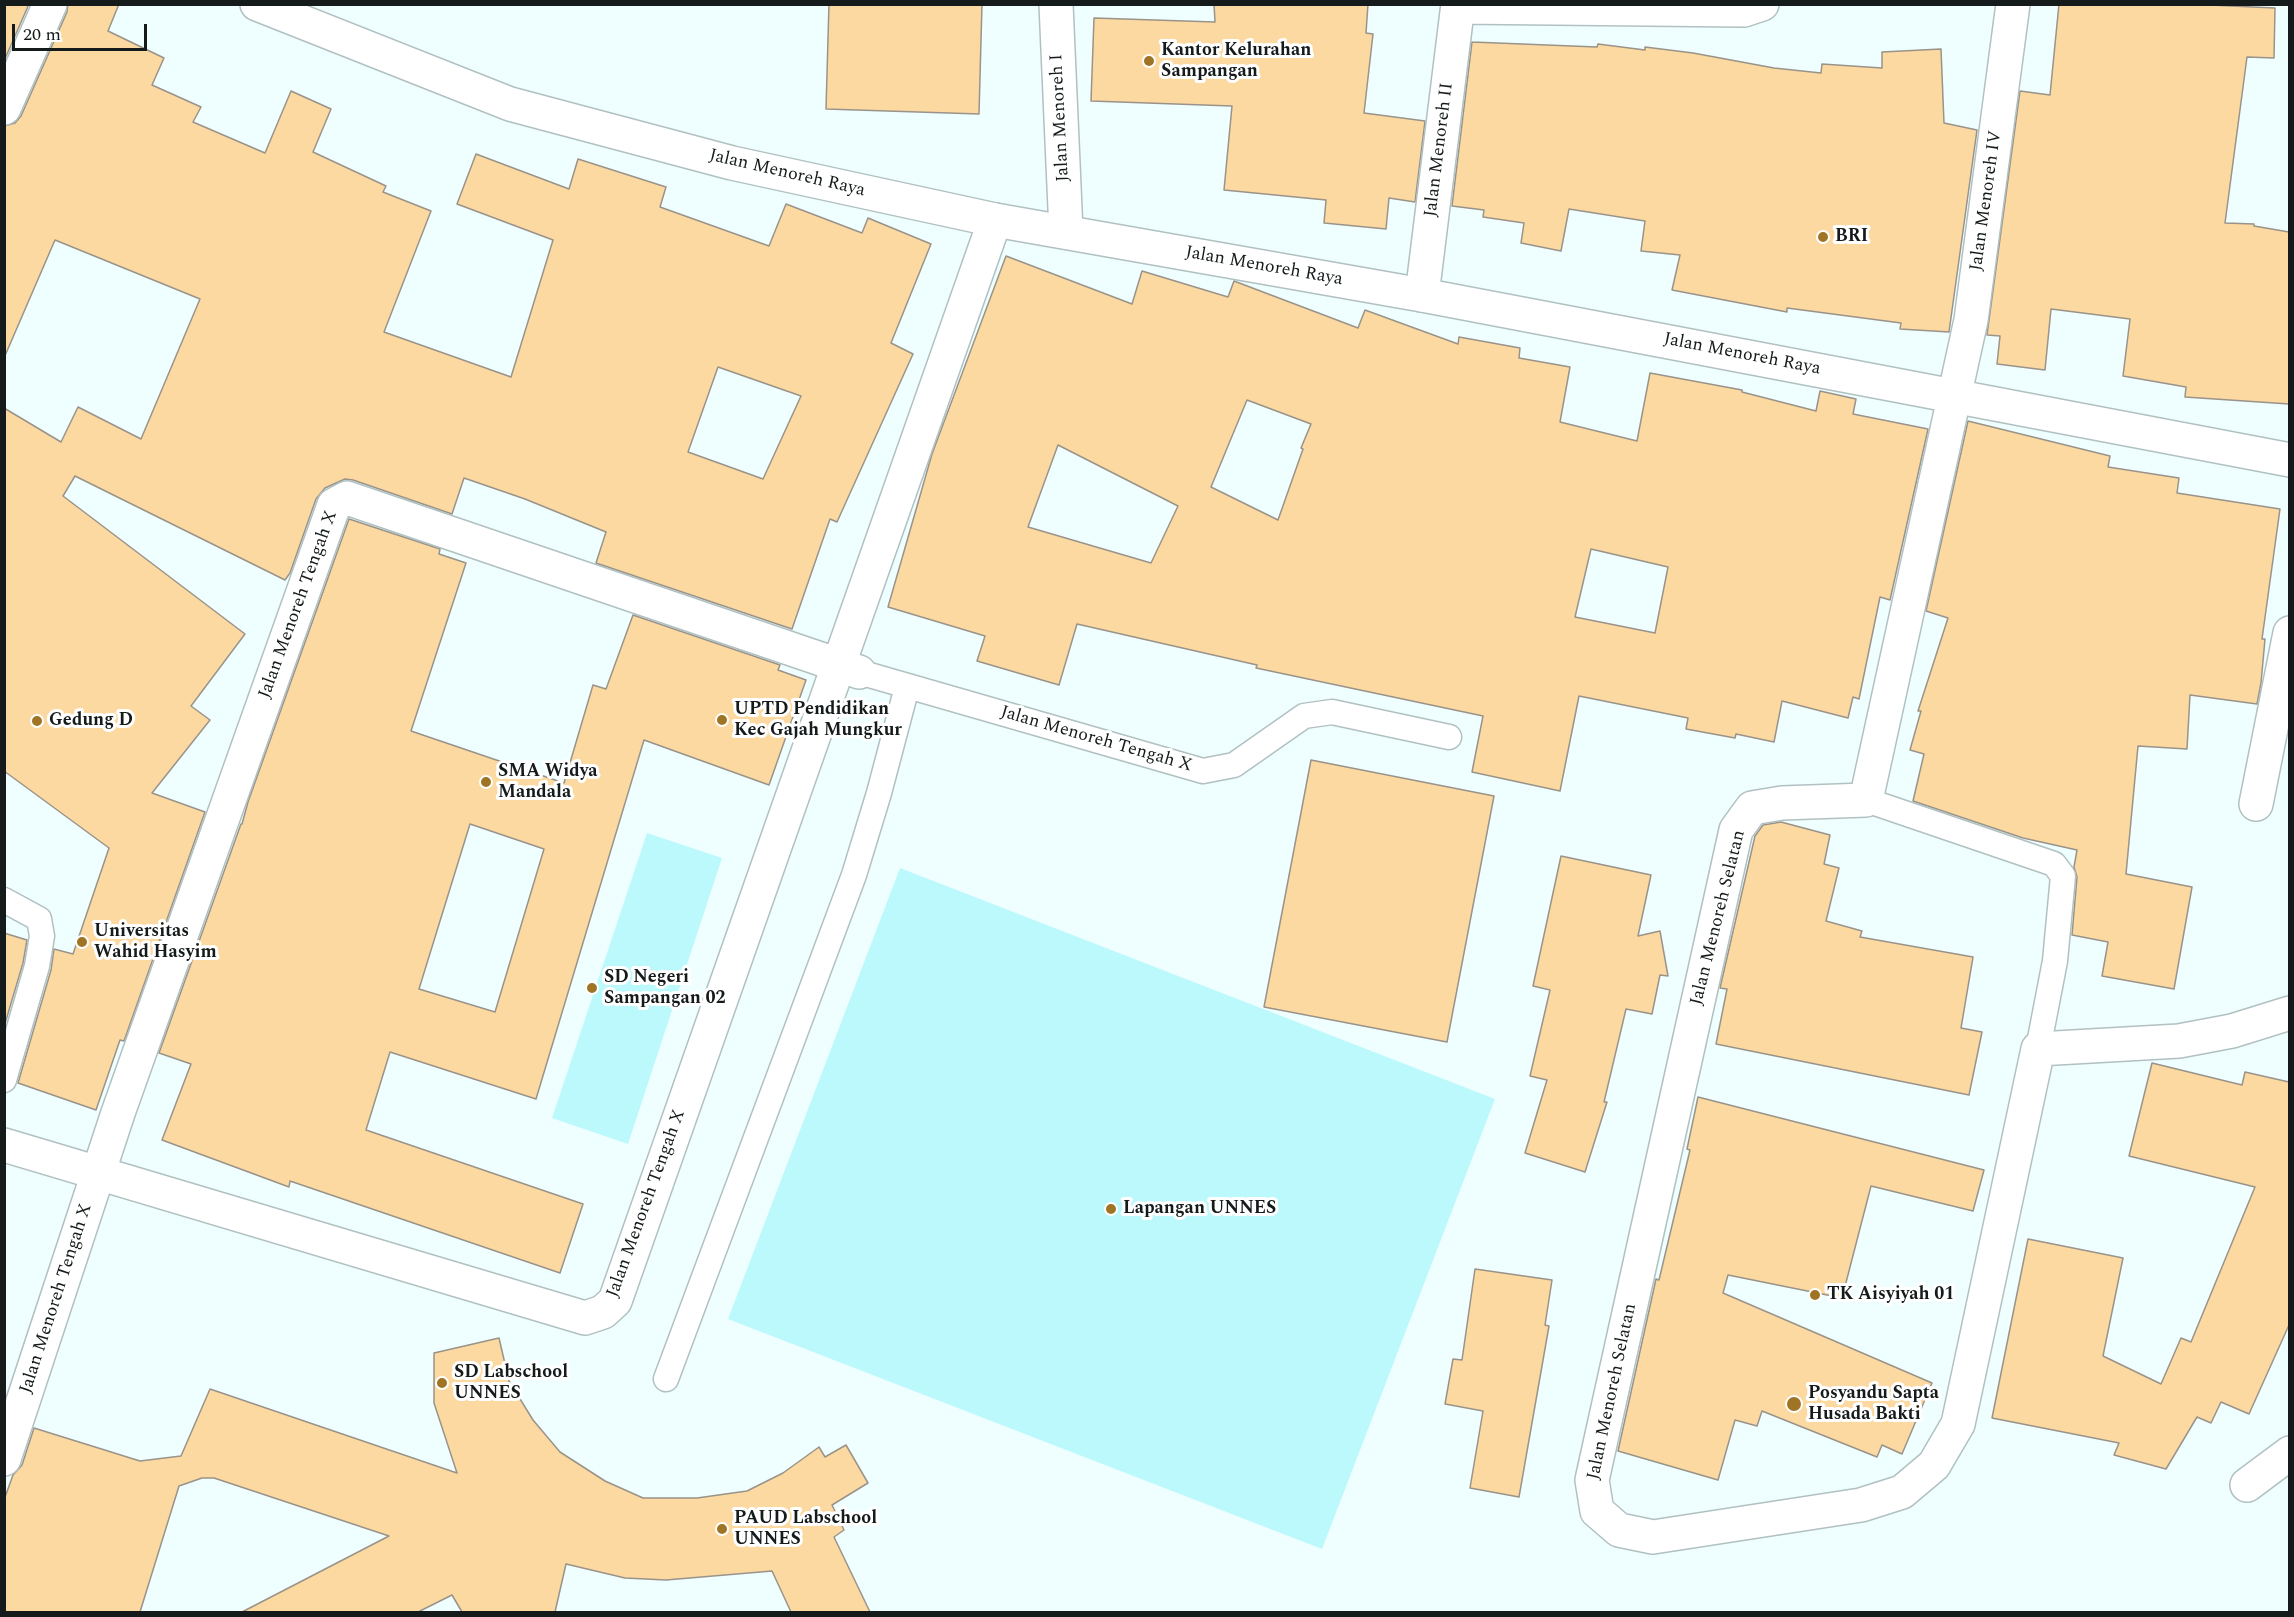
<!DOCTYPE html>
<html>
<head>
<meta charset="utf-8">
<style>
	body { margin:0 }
	#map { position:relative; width:2294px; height:1617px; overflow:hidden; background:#effeff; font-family:Spectral,serif }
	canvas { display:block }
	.frame { position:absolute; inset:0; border:6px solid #151a1b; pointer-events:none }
	.scale { position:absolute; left:12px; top:24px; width:135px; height:27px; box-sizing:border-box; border:3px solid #151a1b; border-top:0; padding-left:8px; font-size:18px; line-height:21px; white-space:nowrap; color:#151a1b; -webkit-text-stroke:4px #fff; paint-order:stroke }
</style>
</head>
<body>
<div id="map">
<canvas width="2294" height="1617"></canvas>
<div class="frame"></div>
<div class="scale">20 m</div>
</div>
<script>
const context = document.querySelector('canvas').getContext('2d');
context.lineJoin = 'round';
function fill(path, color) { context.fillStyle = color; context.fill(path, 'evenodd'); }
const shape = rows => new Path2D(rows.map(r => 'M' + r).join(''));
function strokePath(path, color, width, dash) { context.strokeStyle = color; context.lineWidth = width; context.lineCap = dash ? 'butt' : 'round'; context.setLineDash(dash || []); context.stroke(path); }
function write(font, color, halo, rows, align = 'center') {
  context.font = font + ' Spectral,serif'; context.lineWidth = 6; context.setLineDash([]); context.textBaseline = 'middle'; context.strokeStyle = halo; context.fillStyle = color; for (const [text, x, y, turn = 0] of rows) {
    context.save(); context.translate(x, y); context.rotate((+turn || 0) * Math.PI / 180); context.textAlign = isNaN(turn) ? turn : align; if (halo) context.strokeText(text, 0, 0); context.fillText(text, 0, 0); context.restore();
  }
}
const green = shape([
	[647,833,722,858,628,1144,552,1118],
	[900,868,1495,1099,1322,1549,728,1319]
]);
const building = shape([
	[4,4,29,4,4,61,4,4],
	[68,4,119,4,108,31,164,58,152,85,201,107,193,122,265,153,291,91,331,109,313,152,386,186,383,192,431,211,384,332,511,377,553,240,457,204,476,154,569,189,578,159,666,187,660,207,769,246,786,204,862,233,868,218,931,244,891,343,913,354,837,522,830,519,792,629,596,563,606,532,525,499,464,478,452,514,353,480,345,479,325,488,316,499,290,573,285,580,75,476,63,496,245,634,191,706,210,720,152,793,205,812,124,1041,120,1040,96,1110,18,1083,51,970,54,949,73,954,109,848,4,771,4,408,61,442,78,407,141,439,200,299,55,240,4,358,4,126,15,123,21,116,67,12,68,4],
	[718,367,801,396,763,479,688,452,718,367],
	[829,4,982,4,979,114,826,109,829,4],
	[1214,4,1368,4,1366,33,1373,34,1364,113,1425,121,1415,202,1389,198,1386,229,1324,223,1326,200,1224,190,1232,106,1091,101,1094,18,1215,22,1214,4],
	[2059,4,2187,4,2275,8,2274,58,2247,57,2225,223,2254,224,2254,226,2289,232,2289,404,2185,397,2186,387,2123,376,2130,319,2051,309,2045,370,1997,364,2000,336,1987,335,2020,91,2050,95,2059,4],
	[1472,42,1597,47,1598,44,1645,50,1645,47,1693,53,1774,68,1821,73,1822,64,1882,68,1882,52,1941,49,1944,123,1977,130,1949,332,1900,329,1901,323,1787,308,1787,312,1672,290,1680,255,1641,251,1645,221,1569,209,1561,251,1521,243,1524,223,1483,217,1484,210,1452,206,1472,42],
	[1006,256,1132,304,1142,271,1228,297,1234,281,1358,328,1365,310,1458,344,1459,337,1520,348,1519,358,1570,367,1560,422,1637,441,1650,373,1742,390,1742,392,1816,411,1820,391,1856,399,1853,414,1928,429,1890,600,1880,597,1859,699,1853,697,1848,718,1782,701,1774,742,1736,734,1735,738,1686,729,1688,718,1579,696,1560,791,1472,772,1483,716,1256,668,1257,665,1077,624,1059,685,977,661,985,636,888,607,932,454,1006,256],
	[1247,400,1311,424,1301,448,1303,449,1278,520,1211,487,1247,400],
	[1058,445,1178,506,1151,563,1028,527,1058,445],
	[1591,549,1668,567,1655,633,1575,617,1591,549],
	[1968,421,2110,456,2108,467,2179,478,2177,493,2280,509,2262,639,2265,639,2261,683,2257,704,2190,695,2187,749,2138,746,2126,874,2192,887,2174,989,2102,976,2108,942,2072,935,2077,877,2074,867,2077,850,2023,838,1913,801,1924,754,1910,750,1921,711,1918,711,1948,618,1926,611,1968,421],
	[349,519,440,549,439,554,466,563,411,731,564,783,593,685,606,689,633,615,780,665,778,670,806,680,769,785,644,740,536,1099,390,1052,366,1130,583,1204,560,1273,290,1181,289,1187,162,1140,191,1064,159,1053,241,824,242,824,248,802,349,519],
	[470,824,544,849,495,1012,419,989,470,824],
	[1311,760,1494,796,1447,1042,1264,1007,1311,760],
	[1781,822,1830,835,1824,864,1839,868,1826,921,1862,931,1860,937,1973,957,1961,1028,1982,1032,1969,1095,1716,1044,1727,989,1720,988,1755,836,1763,825,1781,822],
	[1561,856,1651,875,1638,936,1660,931,1668,976,1660,975,1652,1014,1626,1009,1604,1102,1607,1102,1585,1172,1525,1153,1547,1080,1530,1076,1550,990,1533,986,1561,856],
	[4,933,27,940,23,963,4,1027,4,933],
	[2152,1063,2242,1085,2245,1072,2289,1082,2289,1325,2249,1414,2221,1402,2211,1423,2197,1417,2166,1469,2114,1455,2119,1443,1992,1418,2028,1239,2123,1258,2103,1356,2161,1384,2181,1338,2191,1342,2255,1187,2129,1156,2152,1063],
	[1698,1097,1984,1170,1973,1211,1871,1186,1842,1298,1728,1275,1723,1293,1932,1383,1902,1454,1882,1445,1877,1457,1762,1411,1757,1426,1735,1420,1718,1480,1618,1451,1656,1279,1659,1280,1690,1150,1687,1149,1698,1097],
	[1475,1269,1552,1280,1545,1325,1549,1326,1519,1497,1470,1488,1483,1411,1445,1404,1453,1359,1462,1360,1475,1269],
	[499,1338,509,1381,533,1420,560,1452,605,1481,643,1498,697,1498,747,1491,783,1473,819,1447,825,1457,846,1445,868,1483,832,1505,844,1530,834,1537,870,1612,791,1612,772,1571,666,1580,625,1578,566,1564,555,1612,462,1612,452,1595,418,1612,242,1612,389,1536,214,1478,202,1478,179,1486,140,1612,4,1612,4,1500,13,1475,22,1465,34,1428,140,1461,181,1456,210,1389,457,1473,434,1403,434,1353,499,1338]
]);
const service = shape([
	[859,672,1203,771,1234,765,1304,716,1332,712,1449,737],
	[1866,800,2054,864,2063,876,2055,961,2038,1049],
	[4,900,39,919,42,936,37,966,4,1080],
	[666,1379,854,875,879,793,907,687]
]);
const minor = shape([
	[1056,4,1066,232],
	[2013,4,1971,320,1866,800,1782,803,1752,808,1736,830,1592,1480,1597,1511,1619,1530,1653,1537,1861,1505,1902,1492,1934,1465,1958,1424,2038,1049,2179,1041,2232,1031,2290,1013],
	[1458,7,1744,10,1762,4],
	[4,108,50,4],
	[1422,295,1458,4],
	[2256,804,2290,633],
	[4,1145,585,1318,603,1312,615,1301,995,220],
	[4,1459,118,1113,334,505,347,498,859,672],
	[2247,1485,2290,1453]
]);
const secondary = shape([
	[257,4,510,104,732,163,995,220,1422,295,2290,460]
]);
const markers = [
	[1149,61,6,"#a07425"],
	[1823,237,6,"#a07425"],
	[722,720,6,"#a07425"],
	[37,721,6,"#a07425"],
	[486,782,6,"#a07425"],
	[82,942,6,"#a07425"],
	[592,988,6,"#a07425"],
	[1111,1209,6,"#a07425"],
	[1815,1295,6,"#a07425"],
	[442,1383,6,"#a07425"],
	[1794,1404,8,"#a07425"],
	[722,1529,6,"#a07425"]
];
const poiNames = [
	["Kantor Kelurahan",1161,51],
	["Sampangan",1161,72],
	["BRI",1835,237],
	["UPTD Pendidikan",734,710],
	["Kec Gajah Mungkur",734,731],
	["Gedung D",49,721],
	["SMA Widya",498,772],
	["Mandala",498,793],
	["Universitas",94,932],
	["Wahid Hasyim",94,953],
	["SD Negeri",604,978],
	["Sampangan 02",604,999],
	["Lapangan UNNES",1123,1209],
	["TK Aisyiyah 01",1827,1295],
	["SD Labschool",454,1373],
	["UNNES",454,1394],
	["Posyandu Sapta",1808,1394],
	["Husada Bakti",1808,1415],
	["PAUD Labschool",734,1519],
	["UNNES",734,1540]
];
const streetNames = [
	["Jalan Menoreh I",1061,118,-93],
	["Jalan Menoreh II",1440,150,-83],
	["Jalan Menoreh Raya",787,174,13],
	["Jalan Menoreh IV",1987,201,-82],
	["Jalan Menoreh Raya",1264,267,10],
	["Jalan Menoreh Raya",1742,355,11],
	["Jalan Menoreh Tengah X",299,605,-70],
	["Jalan Menoreh Tengah X",1096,740,16],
	["Jalan Menoreh Selatan",1719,918,-76],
	["Jalan Menoreh Tengah X",647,1204,-70],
	["Jalan Menoreh Tengah X",57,1299,-72],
	["Jalan Menoreh Selatan",1613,1392,-78]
];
fill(green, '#bcf9fd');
fill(building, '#fdd9a2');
strokePath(building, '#999389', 1.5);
strokePath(service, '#b1c0c1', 27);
strokePath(minor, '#b1c0c1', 36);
strokePath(secondary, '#b1c0c1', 36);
strokePath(service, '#fff', 24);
strokePath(minor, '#fff', 33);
strokePath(secondary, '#fff', 33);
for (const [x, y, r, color] of markers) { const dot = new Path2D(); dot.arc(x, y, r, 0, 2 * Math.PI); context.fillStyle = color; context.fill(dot); strokePath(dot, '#fff', 2); }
write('bold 18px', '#151a1b', '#fff', poiNames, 'left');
write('18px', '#151a1b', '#fff', streetNames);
</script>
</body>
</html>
